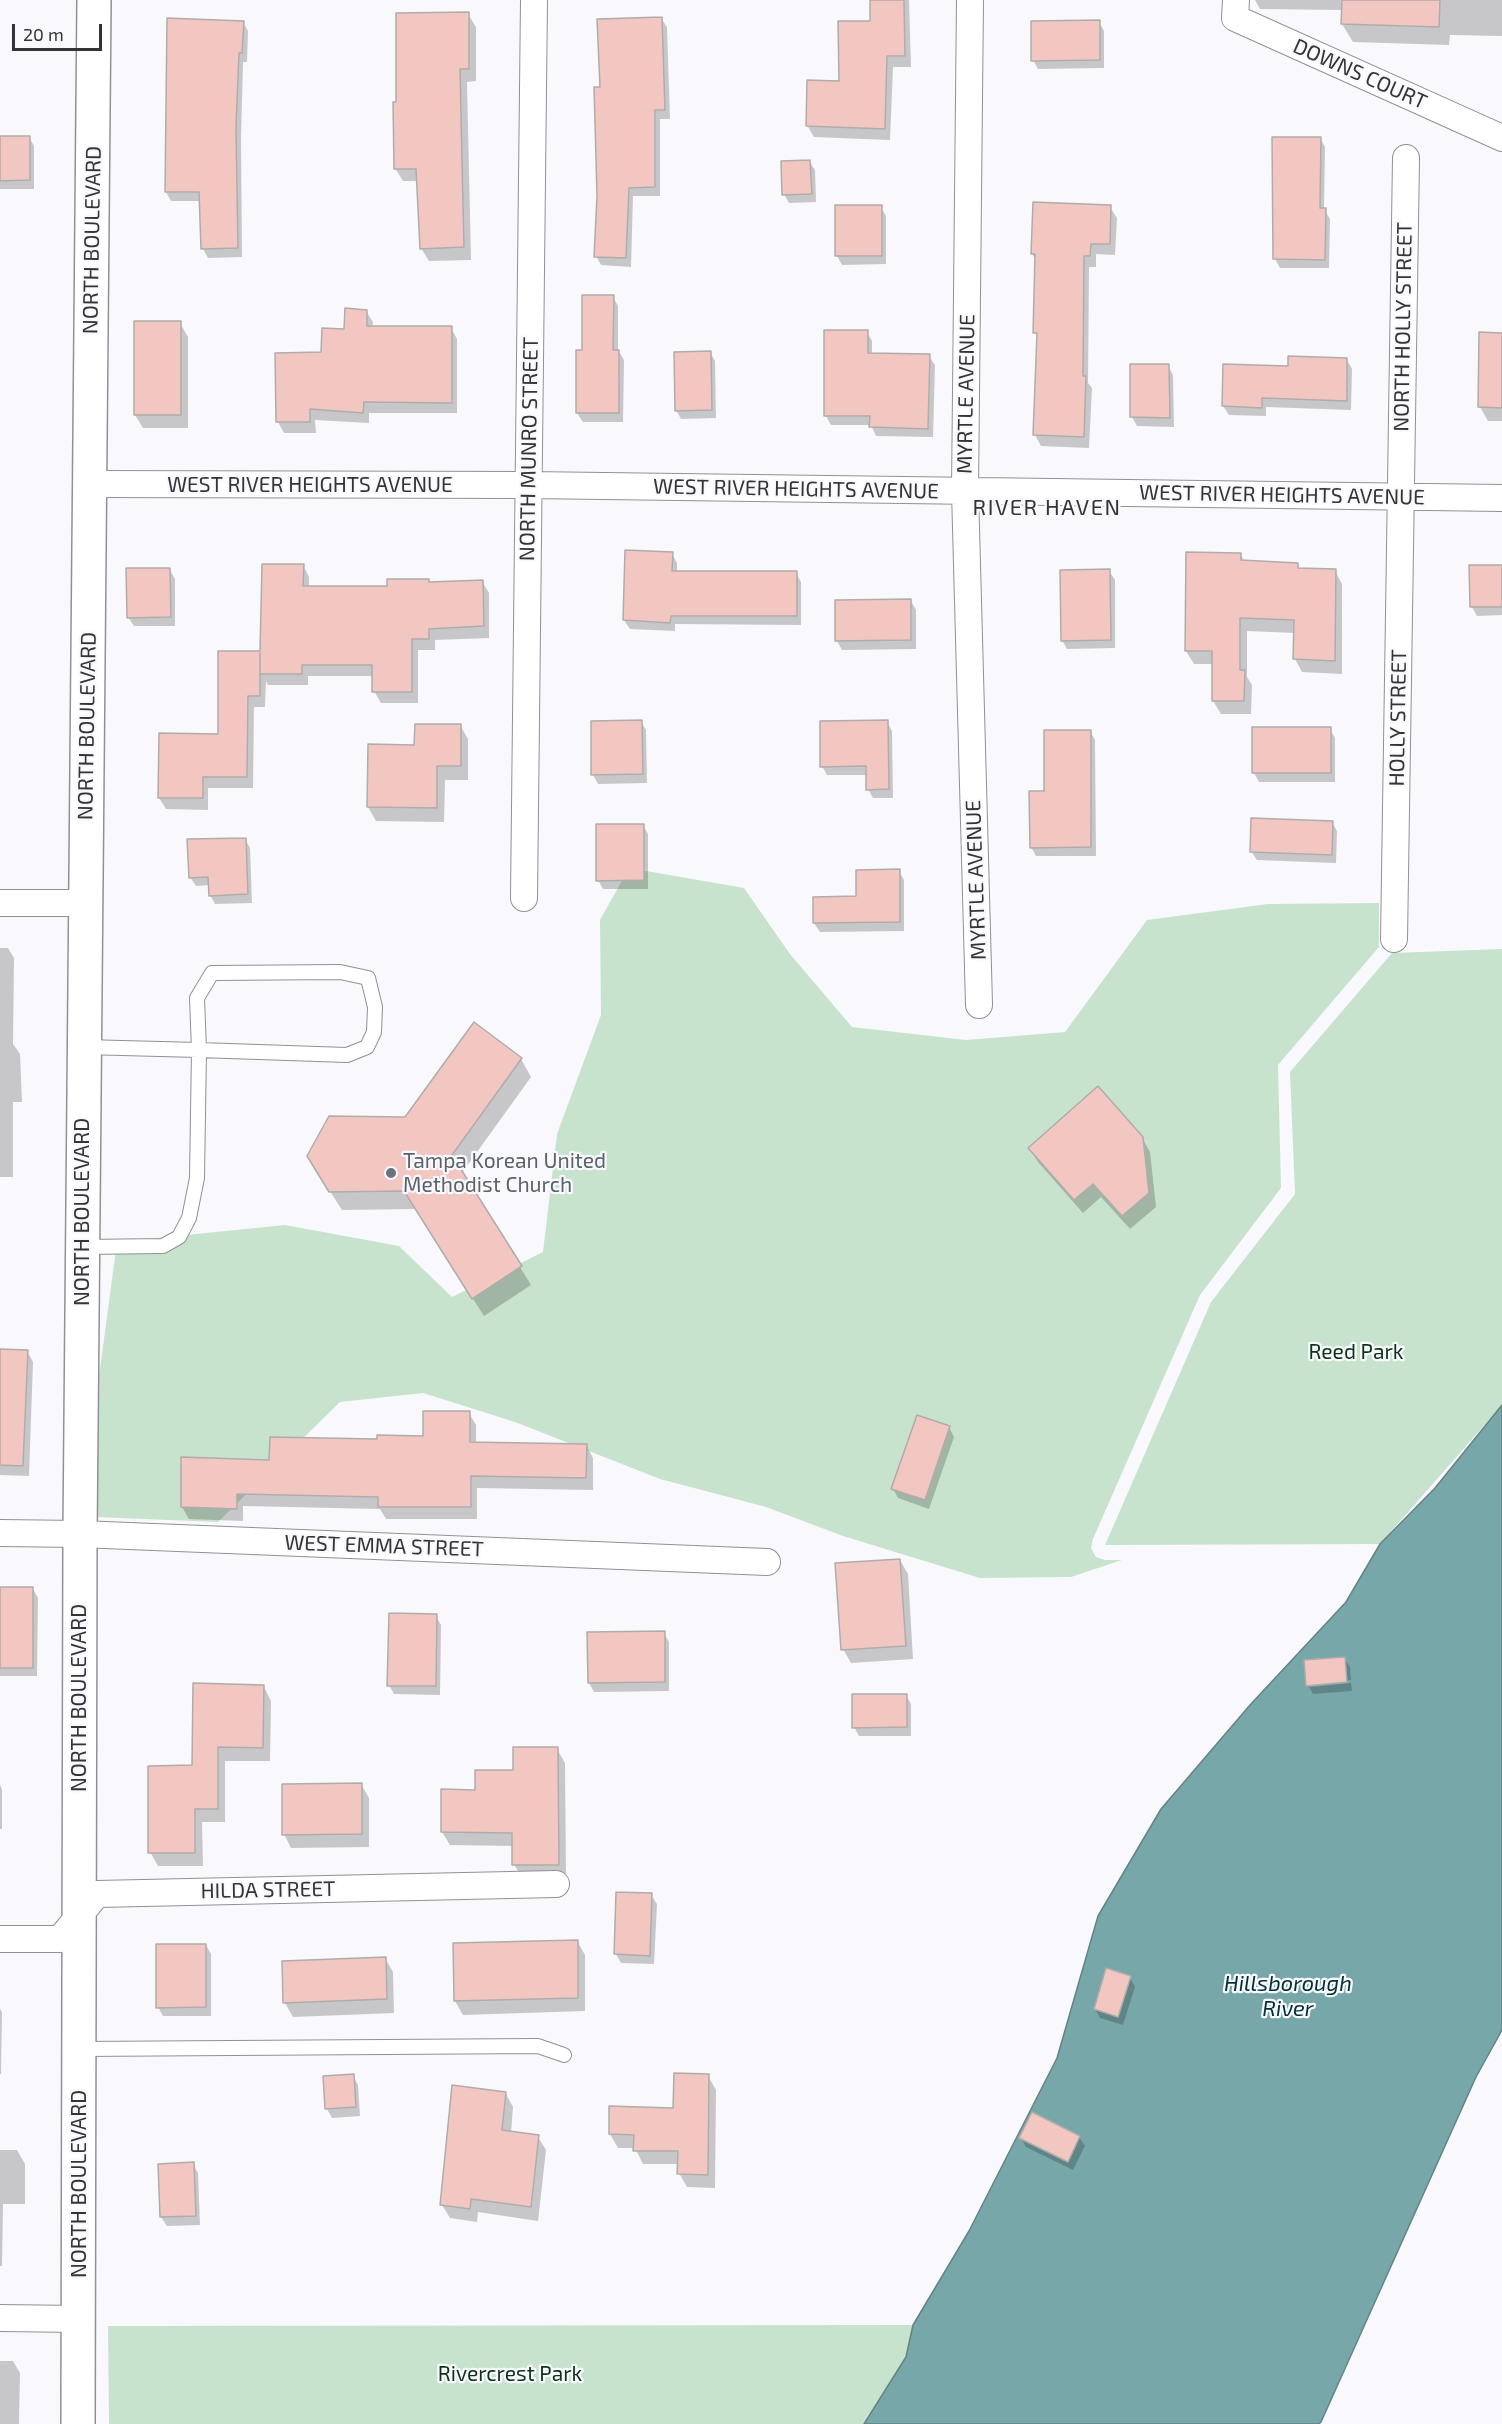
<!DOCTYPE html>
<html>
<head>
<meta charset="utf-8">
<style>
	body { margin:0 }
	#map { position:relative; width:1502px; height:2424px; overflow:hidden; background:#f9f9fd; font-family:"Exo 2",sans-serif }
	canvas { display:block }
	.scale { position:absolute; left:12px; top:24px; width:90px; height:27px; box-sizing:border-box; border:3px solid #343436; border-top:0; padding-left:8px; font-size:18px; line-height:21px; white-space:nowrap; color:#343436; -webkit-text-stroke:4px #f9f9fd; paint-order:stroke }
</style>
</head>
<body>
<div id="map">
<canvas width="1502" height="2424"></canvas>
<div class="scale">20 m</div>
</div>
<script>
const context = document.querySelector('canvas').getContext('2d');
context.lineJoin = 'round';
function fill(path, color) { context.fillStyle = color; context.fill(path, 'evenodd'); }
const shape = rows => new Path2D(rows.map(r => 'M' + r).join(''));
function strokePath(path, color, width, dash) { context.strokeStyle = color; context.lineWidth = width; context.lineCap = dash ? 'butt' : 'round'; context.setLineDash(dash || []); context.stroke(path); }
function write(font, color, halo, rows, align = 'center') {
  context.font = font + ' "Exo 2",sans-serif'; context.lineWidth = 4.5; context.setLineDash([]); context.textBaseline = 'middle'; context.strokeStyle = halo; context.fillStyle = color; for (const [text, x, y, turn = 0] of rows) {
    context.save(); context.translate(x, y); context.rotate((+turn || 0) * Math.PI / 180); context.textAlign = isNaN(turn) ? turn : align; if (halo) context.strokeText(text, 0, 0); context.fillText(text, 0, 0); context.restore();
  }
}
const green = shape([
	[629,868,744,888,790,954,852,1027,966,1040,1065,1032,1147,920,1268,904,1379,903,1379,947,1278,1065,1281,1188,1200,1295,1093,1539,1091,1548,1096,1557,1105,1560,1122,1560,1071,1577,980,1578,843,1536,766,1507,660,1479,515,1422,423,1393,340,1402,218,1522,95,1517,96,1399,117,1242,285,1225,399,1246,452,1297,543,1252,557,1134,601,1015,600,920],
	[1502,949,1502,1405,1380,1544,1105,1545,1211,1302,1295,1194,1290,1072,1392,953],
	[913,2325,906,2357,864,2424,109,2424,108,2326]
]);
const water = shape([
	[1502,1405,1502,2030,1476,2077,1321,2422,1319,2424,864,2424,906,2357,913,2325,969,2231,1057,2058,1098,1916,1161,1809,1250,1705,1346,1602,1380,1544,1435,1488,1502,1405]
]);
const shadow = shape([
	[871,0,909,0,911,67,893,67,890,140,814,137,807,125,841,82,872,22],
	[1255,0,1502,0,1502,36,1450,35,1449,45,1353,42,1342,24,1343,10,1260,9],
	[468,14,476,27,476,81,467,82,471,260,429,261,421,248,418,181,403,181,395,168],
	[661,18,667,27,670,119,660,119,660,196,633,196,631,267,601,265,596,256,601,89],
	[243,22,248,31,247,62,243,62,241,138,242,257,208,258,203,249,201,201,171,201,166,192],
	[1099,22,1104,31,1104,68,1038,69,1033,60],
	[29,137,34,146,34,189,0,189,0,138],
	[1320,138,1325,147,1324,209,1330,219,1329,268,1280,268,1275,259],
	[809,161,815,170,816,202,789,203,784,194],
	[881,207,886,216,886,264,842,265,837,256],
	[1110,207,1117,218,1115,255,1096,254,1096,267,1089,267,1088,383,1092,388,1089,448,1041,446,1035,435,1038,338,1035,332,1036,260,1032,254],
	[613,297,618,306,618,350,624,360,623,422,583,422,577,413,583,351],
	[366,311,373,322,372,328,451,328,457,339,457,413,369,413,369,423,315,420,316,433,284,433,278,422,277,355,322,354],
	[180,323,188,337,188,428,143,428,135,415],
	[826,332,867,332,872,341,872,354,929,356,935,365,933,437,876,436,871,425,831,425,826,416],
	[1502,334,1502,421,1488,421,1480,407],
	[710,352,715,361,716,418,681,419,676,410],
	[1347,360,1352,369,1351,410,1266,407,1266,416,1229,415,1223,406,1289,368],
	[1168,366,1173,375,1174,427,1137,426,1132,417],
	[672,554,677,563,677,572,796,573,801,582,801,625,675,624,675,631,630,629,624,620],
	[1240,554,1245,562,1297,564,1300,569,1335,571,1342,584,1342,674,1302,672,1295,659,1295,633,1247,631,1247,677,1252,685,1251,714,1221,714,1213,701,1213,664,1194,664,1186,651],
	[303,565,309,577,309,587,388,587,482,581,489,593,489,638,435,640,435,650,418,650,418,703,381,703,374,691,374,676,308,676,308,685,268,685,266,681,265,707,254,707,253,788,208,788,208,810,166,809,159,798,219,735,262,653],
	[1502,566,1502,615,1477,616,1472,607],
	[170,570,175,579,175,626,134,626,128,617],
	[1109,571,1115,580,1115,648,1067,649,1062,640],
	[911,601,916,610,916,649,842,650,837,641],
	[641,721,646,730,647,783,598,784,593,775],
	[887,722,892,731,893,798,873,798,868,789,868,775,827,775,822,766],
	[460,725,468,739,468,780,445,780,444,822,376,821,368,807,416,747],
	[1330,729,1335,738,1335,782,1259,782,1254,773],
	[1090,731,1095,740,1096,856,1036,856,1031,847,1046,793],
	[1332,822,1337,831,1336,863,1257,860,1251,851],
	[643,825,648,834,648,889,603,889,598,880],
	[245,839,250,848,252,903,215,904,210,895,210,885,196,886,190,877],
	[899,871,904,880,904,931,820,932,814,923],
	[0,948,8,948,14,958,13,1044,20,1054,22,1102,13,1102,13,1177,0,1177],
	[521,1059,531,1077,462,1173,531,1285,484,1316,416,1209,342,1210,319,1174,405,1119],
	[1142,1138,1150,1152,1156,1207,1130,1229,1101,1197,1083,1213,1038,1162,1030,1149],
	[0,1350,27,1351,33,1362,29,1476,0,1475],
	[469,1413,476,1425,476,1444,586,1445,593,1458,593,1490,477,1488,477,1519,386,1519,380,1509,243,1506,243,1521,189,1519,182,1507,270,1461,378,1441,425,1438],
	[949,1427,954,1437,929,1509,898,1498,893,1489],
	[900,1560,908,1574,913,1659,851,1663,843,1649],
	[0,1588,33,1589,38,1598,37,1676,0,1676],
	[436,1616,441,1625,440,1695,394,1694,389,1685],
	[664,1633,669,1642,669,1691,594,1692,589,1683],
	[1344,1658,1350,1667,1351,1680,1310,1684,1310,1687,1351,1683,1352,1691,1313,1694,1308,1685],
	[264,1687,271,1701,270,1761,225,1761,225,1822,202,1822,203,1866,158,1866,150,1852,194,1767],
	[906,1695,911,1704,911,1736,859,1736,854,1727],
	[557,1749,565,1763,566,1878,522,1878,514,1864,514,1846,450,1845,442,1832,477,1791],
	[361,1784,369,1798,369,1847,291,1848,284,1834],
	[0,1785,2,1789,2,1829,0,1829],
	[651,1895,657,1904,654,1964,621,1963,616,1954],
	[577,1941,585,1955,585,2011,463,2015,455,2001],
	[206,1945,211,1954,211,2016,163,2016,158,2007],
	[385,1958,393,1972,394,2013,293,2017,285,2003],
	[1130,1978,1135,1987,1123,2025,1100,2018,1095,2009],
	[0,2009,2,2012,1,2074,0,2074],
	[353,2076,358,2085,360,2116,332,2118,327,2109],
	[708,2076,716,2090,715,2188,687,2187,679,2173,679,2164,643,2164,635,2148,618,2148,610,2134,674,2109],
	[506,2094,513,2107,511,2133,538,2137,546,2150,538,2221,478,2212,477,2222,450,2218,442,2205],
	[1079,2137,1085,2146,1073,2170,1026,2147,1021,2138],
	[0,2150,17,2150,25,2164,25,2204,3,2204,2,2266,0,2266],
	[193,2164,198,2173,200,2225,167,2226,161,2217],
	[0,2361,13,2361,20,2373,19,2424,0,2424]
]);
const building = shape([
	[870,0,904,0,905,56,887,56,885,129,806,126,807,80,839,81,838,21,870,21,870,0],
	[1342,0,1440,0,1439,27,1341,24,1342,0],
	[469,12,469,69,460,69,464,247,420,249,416,169,394,169,393,102,396,102,396,13,469,12],
	[662,17,665,110,655,110,655,187,629,188,626,258,594,257,597,196,594,87,600,87,597,19,662,17],
	[167,18,244,21,242,53,239,53,236,128,238,248,201,249,199,192,165,192,167,18],
	[1100,20,1100,60,1031,61,1031,21,1100,20],
	[0,136,30,136,30,180,0,181,0,136],
	[1272,137,1321,137,1320,208,1326,208,1325,260,1273,259,1272,137],
	[810,160,812,194,782,195,781,161,810,160],
	[1033,202,1111,205,1110,244,1091,244,1090,256,1084,256,1083,376,1086,376,1084,437,1033,435,1037,333,1033,333,1035,254,1031,254,1033,202],
	[835,205,882,205,882,256,835,256,835,205],
	[582,295,614,295,613,350,619,350,619,413,576,413,576,350,582,350,582,295],
	[345,308,367,310,367,326,452,326,452,403,364,402,363,413,310,409,310,422,276,422,275,353,321,352,322,328,344,329,345,308],
	[134,321,181,321,181,415,134,415,134,321],
	[824,330,868,330,868,353,930,354,928,429,869,427,870,416,824,416,824,330],
	[1479,332,1502,333,1502,408,1478,407,1479,332],
	[711,351,712,410,675,411,674,352,711,351],
	[1288,356,1347,358,1347,401,1262,398,1262,408,1222,406,1223,364,1288,366,1288,356],
	[1130,364,1169,364,1170,418,1130,417,1130,364],
	[625,550,673,552,672,571,797,571,797,616,671,616,670,623,623,620,625,550],
	[1186,552,1241,553,1241,560,1298,563,1298,568,1336,569,1335,661,1293,659,1294,620,1240,618,1240,670,1245,670,1244,701,1212,701,1212,651,1185,651,1186,552],
	[262,564,304,564,303,586,387,586,387,579,429,579,429,582,483,580,484,626,429,629,429,639,412,639,412,692,372,692,372,665,302,665,302,674,260,674,260,653,260,696,248,696,247,777,203,777,203,798,158,798,159,733,218,734,218,651,260,651,262,564],
	[1469,565,1502,565,1502,607,1470,607,1469,565],
	[126,568,170,568,171,617,127,618,126,568],
	[1110,569,1111,640,1061,641,1060,570,1110,569],
	[911,599,911,640,835,641,835,600,911,599],
	[642,720,643,774,591,775,591,721,642,720],
	[888,720,889,789,866,790,866,766,820,767,820,721,888,720],
	[415,724,461,724,461,766,437,766,437,808,367,807,368,744,414,745,415,724],
	[1252,727,1331,727,1331,773,1252,773,1252,727],
	[1044,730,1091,730,1091,847,1030,848,1029,791,1044,791,1044,730],
	[1251,818,1333,821,1332,855,1250,852,1251,818],
	[596,824,644,824,644,880,596,881,596,824],
	[246,838,248,894,209,896,208,877,189,878,187,839,246,838],
	[900,869,900,922,813,923,813,897,856,896,856,870,900,869],
	[474,1022,522,1058,452,1155,522,1266,472,1299,404,1191,329,1192,307,1156,329,1116,405,1117,474,1022],
	[1098,1086,1143,1137,1149,1193,1122,1216,1093,1184,1074,1200,1028,1148,1098,1086],
	[0,1349,28,1350,23,1466,0,1465,0,1349],
	[423,1411,470,1411,470,1442,587,1444,586,1478,471,1476,471,1507,378,1507,378,1497,237,1494,237,1509,181,1507,181,1457,269,1460,270,1437,377,1439,377,1435,423,1436,423,1411],
	[917,1415,950,1426,925,1500,891,1489,917,1415],
	[900,1559,906,1646,841,1650,835,1563,900,1559],
	[0,1587,33,1587,33,1668,0,1668,0,1587],
	[389,1613,437,1614,436,1686,387,1686,389,1613],
	[665,1631,665,1682,588,1683,587,1632,665,1631],
	[1345,1657,1347,1682,1306,1686,1304,1660,1345,1657],
	[193,1683,264,1685,263,1748,218,1747,218,1809,195,1809,195,1853,148,1853,148,1766,192,1765,193,1683],
	[852,1694,907,1694,907,1727,852,1728,852,1694],
	[513,1747,558,1747,559,1865,512,1865,512,1833,441,1832,441,1789,475,1790,475,1770,513,1770,513,1747],
	[362,1783,362,1834,282,1835,282,1784,362,1783],
	[616,1892,652,1893,650,1956,614,1954,616,1892],
	[578,1940,578,1998,454,2001,453,1943,578,1940],
	[156,1944,206,1944,206,2007,156,2008,156,1944],
	[386,1957,387,1999,283,2003,282,1961,386,1957],
	[1106,1968,1131,1976,1118,2017,1094,2009,1106,1968],
	[674,2073,709,2074,708,2175,677,2174,678,2151,633,2151,634,2135,609,2134,609,2106,673,2108,674,2073],
	[354,2074,356,2107,325,2109,323,2076,354,2074],
	[452,2085,506,2092,502,2130,539,2135,531,2207,471,2199,470,2209,440,2205,452,2085],
	[1032,2112,1080,2136,1068,2162,1019,2138,1032,2112],
	[194,2162,196,2216,160,2217,158,2164,194,2162]
]);
const lane = shape([
	[83,1247,163,1246,179,1237,189,1218,197,1178,199,1050,197,998,212,973,340,972,368,978,375,1007,374,1032,367,1047,347,1055,199,1050,83,1047],
	[79,2049,538,2046,564,2055]
]);
const street = shape([
	[970,0,965,491,979,1005],
	[1236,0,1235,18,1502,138],
	[89,484,529,485,1502,498],
	[524,898,534,0],
	[0,903,85,903],
	[1394,939,1406,158],
	[0,1533,80,1534,767,1562],
	[0,1939,60,1939,97,1894,556,1884],
	[0,2318,79,2319]
]);
const secondary = shape([
	[78,2424,80,1534,94,0]
]);
const markers = [
	[391,1173,6,"#6b7280"]
];
const streetNames = [
	["DOWNS COURT",1360,74,24],
	["NORTH BOULEVARD",92,240,-89],
	["NORTH HOLLY STREET",1403,327,-89],
	["MYRTLE AVENUE",966,394,-89],
	["NORTH MUNRO STREET",529,449,-89],
	["WEST RIVER HEIGHTS AVENUE",310,485],
	["WEST RIVER HEIGHTS AVENUE",796,489,1],
	["WEST RIVER HEIGHTS AVENUE",1282,495,1],
	["HOLLY STREET",1398,718,-89],
	["NORTH BOULEVARD",87,726,-89],
	["MYRTLE AVENUE",976,880,-92],
	["NORTH BOULEVARD",82,1212,-90],
	["WEST EMMA STREET",384,1546,2],
	["NORTH BOULEVARD",79,1698,-90],
	["HILDA STREET",268,1890,-1],
	["NORTH BOULEVARD",79,2184,-90]
];
const worshipNames = [
	["Tampa Korean United",403,1161],
	["Methodist Church",403,1185]
];
const parkNames = [
	["Reed Park",1356,1352],
	["Rivercrest Park",510,2374]
];
const neighbourhoodNames = [
	["RIVER HAVEN",1047,508]
];
const waterNames = [
	["Hillsborough",1288,1984],
	["River",1288,2009]
];
fill(green, '#c8e3cd');
fill(water, '#77a7a9');
strokePath(water, '#638486', 1.5);
fill(shadow, '#0003');
fill(building, '#f2c6c1');
strokePath(building, '#b0acab', 1.5);
strokePath(lane, '#919195', 16);
strokePath(street, '#919195', 28);
strokePath(secondary, '#919195', 36);
strokePath(lane, '#fff', 14);
strokePath(street, '#fff', 26);
strokePath(secondary, '#fff', 33);
for (const [x, y, r, color] of markers) { const dot = new Path2D(); dot.arc(x, y, r, 0, 2 * Math.PI); context.fillStyle = color; context.fill(dot); strokePath(dot, '#f9f9fd', 2); }
write('21px', '#343436', '#f9f9fd', streetNames);
write('21px', '#5b616d', '#f9f9fd', worshipNames, 'left');
write('21px', '#0b3319', '#f9f9fd', parkNames);
context.letterSpacing = '1.5px';
write('22px', '#343436', '#f9f9fd', neighbourhoodNames);
context.letterSpacing = '0px';
write('italic 22px', '#003033', '#f9f9fd', waterNames);
</script>
</body>
</html>
